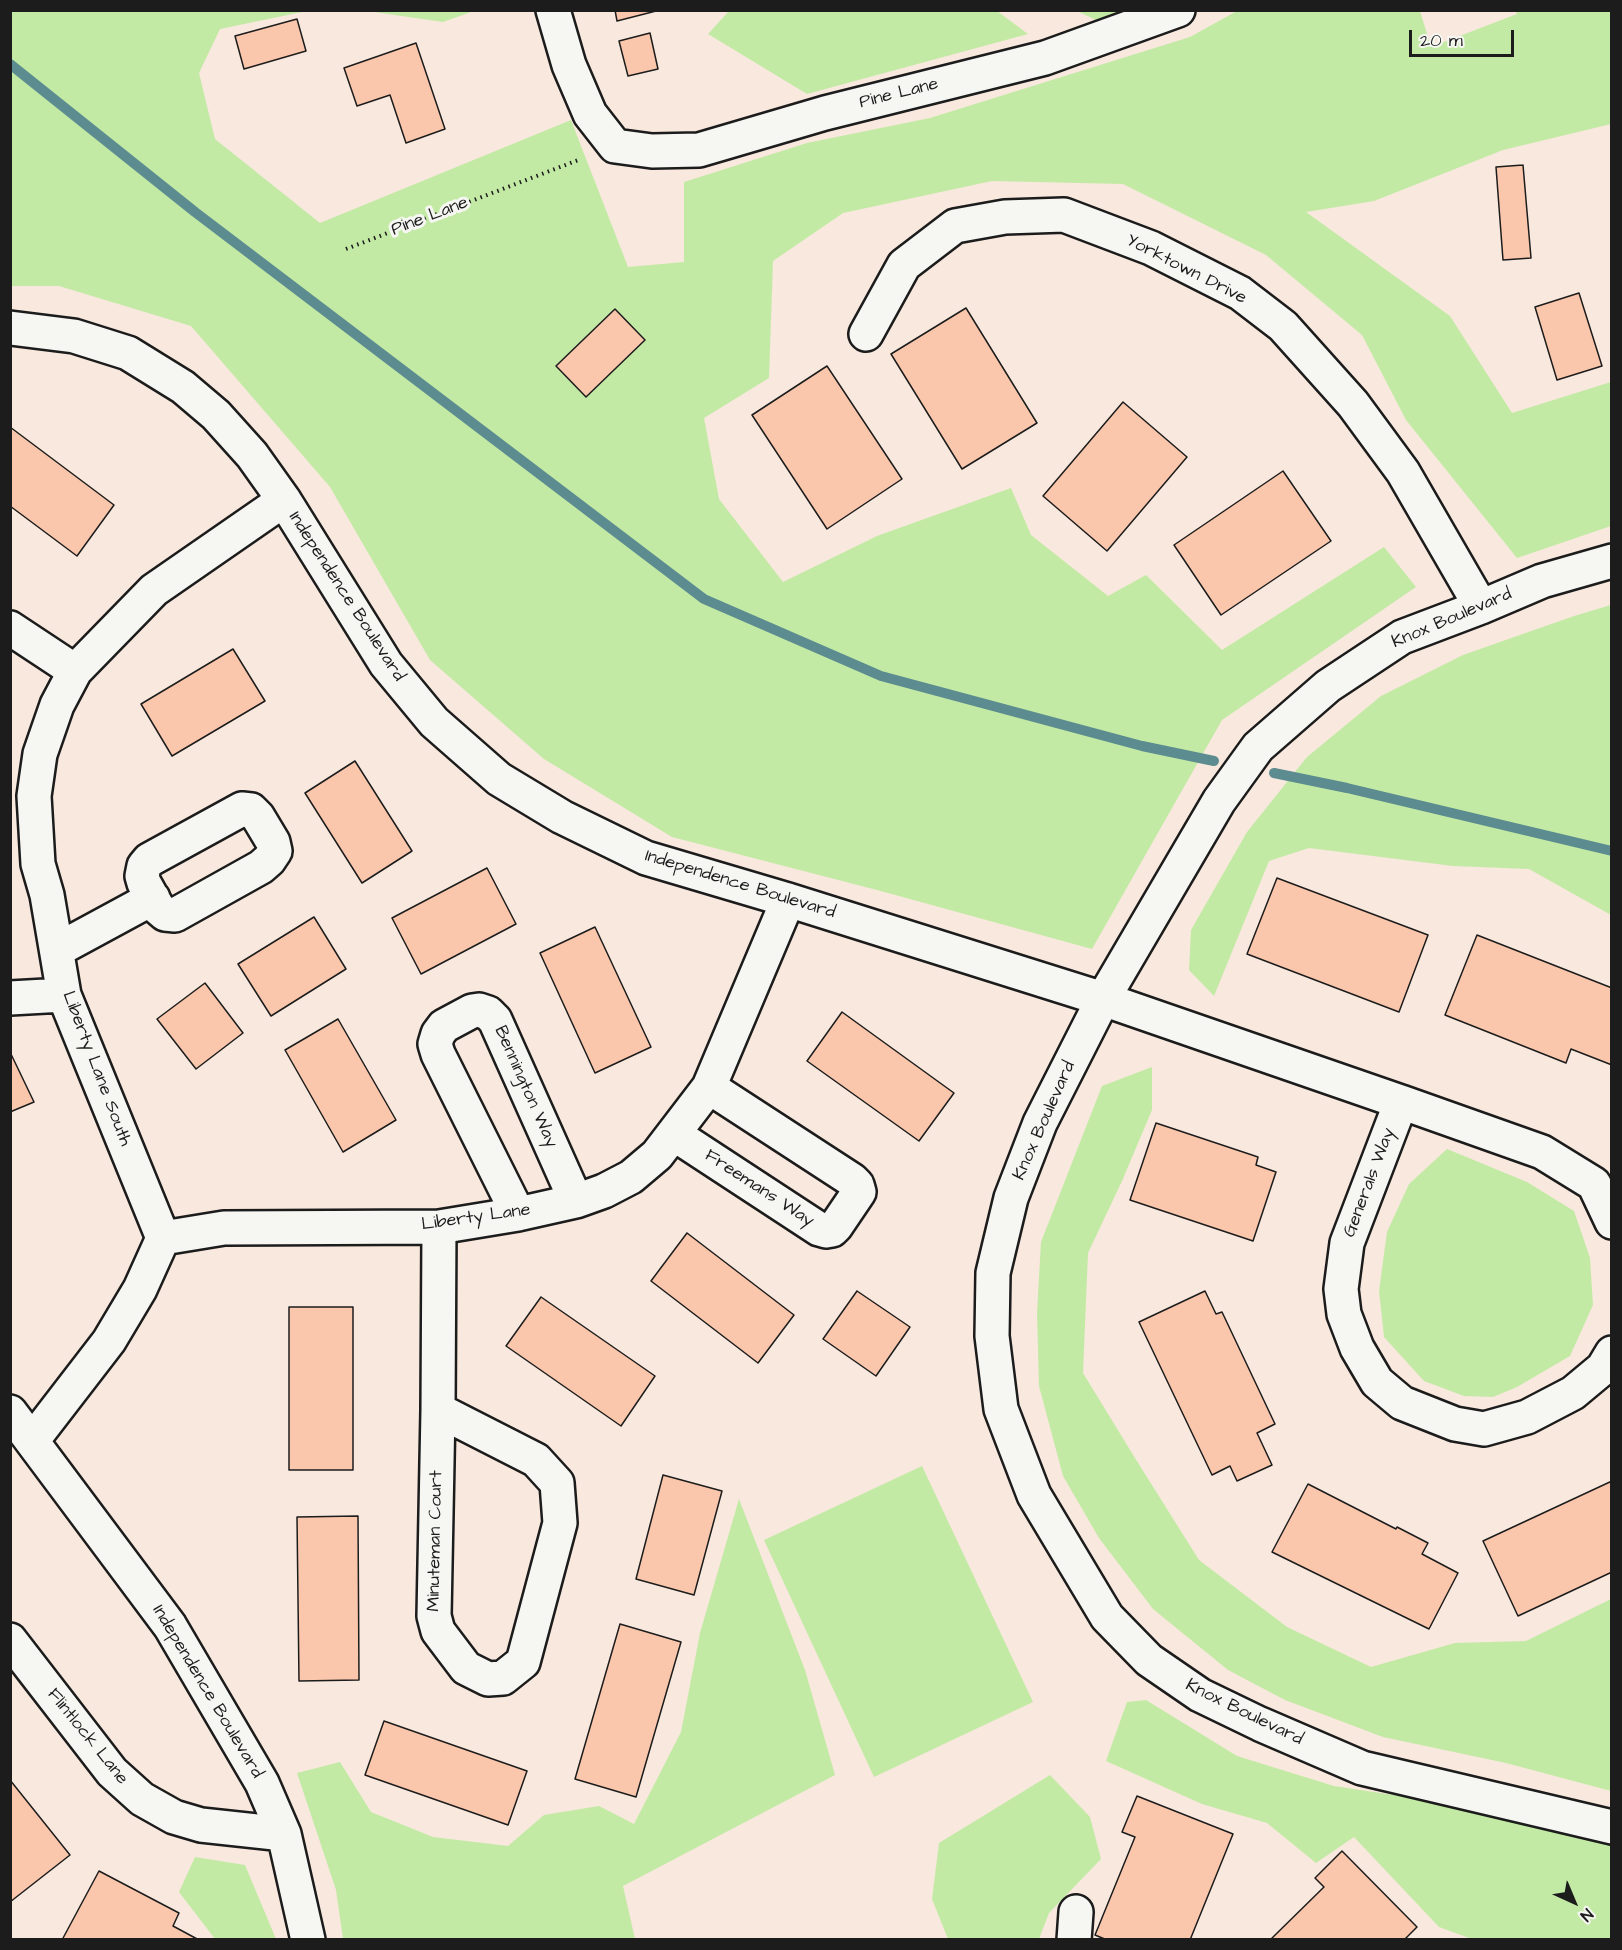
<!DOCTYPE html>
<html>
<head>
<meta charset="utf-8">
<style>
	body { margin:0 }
	#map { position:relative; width:1622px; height:1950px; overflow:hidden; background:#f8e8dd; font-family:"Architects Daughter",sans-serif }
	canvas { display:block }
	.frame { position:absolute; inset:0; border:12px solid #1c1c1c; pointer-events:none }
	.north { position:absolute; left:1544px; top:1872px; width:60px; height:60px; -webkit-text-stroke:4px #f6f6f2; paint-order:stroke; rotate:136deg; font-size:16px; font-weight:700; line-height:24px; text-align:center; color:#1c1c1c }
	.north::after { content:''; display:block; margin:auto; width:21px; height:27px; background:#1c1c1c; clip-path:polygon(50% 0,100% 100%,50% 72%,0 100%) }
	.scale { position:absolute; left:1409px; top:30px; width:105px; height:27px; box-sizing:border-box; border:3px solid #1c1c1c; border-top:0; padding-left:8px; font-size:18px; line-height:21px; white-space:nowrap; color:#1c1c1c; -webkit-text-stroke:4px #f6f6f2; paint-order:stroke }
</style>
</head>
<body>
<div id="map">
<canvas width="1622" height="1950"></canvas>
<div class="frame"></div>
<div class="north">N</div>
<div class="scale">20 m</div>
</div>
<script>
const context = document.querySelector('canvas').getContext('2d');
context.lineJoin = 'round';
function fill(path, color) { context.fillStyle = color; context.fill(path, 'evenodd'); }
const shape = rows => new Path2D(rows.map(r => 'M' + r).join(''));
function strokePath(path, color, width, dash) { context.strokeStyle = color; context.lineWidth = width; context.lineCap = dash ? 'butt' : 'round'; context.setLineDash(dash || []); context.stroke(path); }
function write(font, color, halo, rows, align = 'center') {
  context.font = font + ' "Architects Daughter",sans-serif'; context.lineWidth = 6; context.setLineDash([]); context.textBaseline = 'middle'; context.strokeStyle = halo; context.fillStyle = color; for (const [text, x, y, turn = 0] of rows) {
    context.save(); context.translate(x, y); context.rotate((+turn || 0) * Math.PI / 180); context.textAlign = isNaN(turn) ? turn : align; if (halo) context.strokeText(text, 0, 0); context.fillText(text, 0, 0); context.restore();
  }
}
const green = shape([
	[11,11,307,11,220,29,199,73,215,139,320,223,571,120,628,267,684,262,684,182,807,143,930,118,1190,37,1237,11,1420,11,1431,47,1517,14,1516,11,1611,11,1611,124,1503,150,1374,201,1306,212,1450,316,1512,413,1611,382,1611,526,1517,558,1406,420,1362,335,1266,255,1123,184,992,181,843,213,773,261,769,378,704,418,719,499,783,582,877,536,1011,488,1031,535,1108,596,1146,575,1222,650,1384,547,1416,587,1222,720,1092,949,877,890,672,837,544,759,430,660,330,487,191,326,59,286,11,286],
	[367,11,474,11,443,22],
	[997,11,1028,34,807,94,708,34,729,11],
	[1077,11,1133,11,1100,22],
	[1611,605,1611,915,1529,869,1453,866,1309,848,1269,861,1214,996,1189,970,1191,930,1247,832,1307,757,1381,696,1463,655,1574,616],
	[1152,1067,1152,1110,1122,1181,1088,1253,1083,1373,1135,1458,1199,1560,1287,1627,1371,1667,1455,1643,1526,1641,1611,1599,1611,1791,1506,1763,1383,1737,1285,1700,1228,1670,1153,1609,1099,1538,1063,1476,1039,1386,1037,1313,1041,1242,1102,1086],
	[1447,1149,1527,1182,1574,1211,1590,1258,1593,1305,1570,1356,1517,1387,1493,1397,1464,1396,1424,1381,1384,1337,1379,1291,1387,1232,1409,1184],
	[922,1466,1033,1702,874,1777,764,1540],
	[739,1499,805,1670,835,1775,623,1886,635,1939,343,1939,336,1890,297,1773,340,1762,371,1812,433,1837,508,1846,544,1815,599,1806,634,1824,681,1732,700,1633],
	[1146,1700,1237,1756,1334,1786,1519,1814,1611,1832,1611,1939,1472,1939,1439,1927,1354,1837,1316,1863,1267,1823,1202,1804,1106,1761,1127,1702],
	[1050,1775,1090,1817,1101,1859,1049,1913,1039,1939,948,1939,932,1899,939,1843],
	[195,1857,245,1865,276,1939,215,1939,179,1892]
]);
const stream = shape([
	[10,64,195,212,704,599,881,676,1142,746,1214,761],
	[1274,773,1347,788,1612,851]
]);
const building = shape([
	[615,10,660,10,617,21,615,10],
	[297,19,306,51,244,69,235,36,297,19],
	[650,33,658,69,628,76,619,41,650,33],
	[416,43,445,129,406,143,390,95,357,106,344,68,416,43],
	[1523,165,1531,258,1503,260,1496,167,1523,165],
	[1579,293,1602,366,1557,380,1535,307,1579,293],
	[966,308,1037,423,962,469,891,354,966,308],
	[615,309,645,340,586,397,556,366,615,309],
	[827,366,902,479,827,529,752,415,827,366],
	[1123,402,1187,457,1107,551,1043,496,1123,402],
	[10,427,114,505,77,556,10,506,10,427],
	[1283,471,1331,541,1221,615,1174,545,1283,471],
	[233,649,265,701,172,756,141,704,233,649],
	[355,761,412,851,362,883,305,793,355,761],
	[487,868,516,924,421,974,392,918,487,868],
	[1277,878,1428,935,1399,1012,1247,954,1277,878],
	[314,917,346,969,271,1016,238,964,314,917],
	[595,927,651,1047,595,1073,540,953,595,927],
	[1477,935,1612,988,1612,1065,1571,1049,1566,1063,1445,1015,1477,935],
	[205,983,243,1033,196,1069,157,1019,205,983],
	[842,1012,954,1093,919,1141,807,1061,842,1012],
	[338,1019,396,1120,343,1152,285,1050,338,1019],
	[10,1052,34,1102,10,1112,10,1052],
	[1156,1123,1258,1157,1256,1165,1276,1172,1253,1241,1130,1200,1156,1123],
	[687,1233,794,1315,758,1363,651,1281,687,1233],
	[857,1291,910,1327,876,1376,823,1339,857,1291],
	[1205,1291,1216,1314,1222,1312,1275,1424,1257,1433,1272,1465,1237,1481,1230,1466,1212,1475,1139,1322,1205,1291],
	[541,1297,655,1376,621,1426,506,1346,541,1297],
	[289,1307,353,1307,353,1470,289,1470,289,1307],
	[663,1475,722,1491,694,1595,636,1579,663,1475],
	[1612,1481,1612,1572,1518,1616,1483,1541,1612,1481],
	[1308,1484,1396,1529,1397,1527,1428,1543,1422,1554,1458,1573,1429,1629,1272,1552,1308,1484],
	[358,1516,359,1680,299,1681,297,1517,358,1516],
	[620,1624,681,1642,636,1797,575,1779,620,1624],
	[384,1721,527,1771,508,1825,365,1775,384,1721],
	[10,1780,70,1855,10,1902,10,1780],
	[1137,1796,1233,1834,1190,1940,1107,1940,1095,1935,1135,1837,1122,1832,1137,1796],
	[1342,1851,1417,1927,1404,1940,1270,1940,1324,1887,1315,1878,1342,1851],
	[99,1871,179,1913,173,1926,199,1940,62,1940,99,1871]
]);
const path = shape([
	[346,249,581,159]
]);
const minor = shape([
	[553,10,569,65,590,114,615,146,652,151,699,150,825,113,1045,58,1178,10],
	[10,328,74,336,128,353,183,387,216,415,252,455,284,500,386,664,434,722,499,779,562,817,646,858,788,900,1103,999,1401,1102],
	[866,334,904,265,955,226,1005,217,1064,215,1151,248,1240,293,1283,326,1353,404,1403,472,1481,607],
	[1612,561,1542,581,1481,607,1402,637,1328,686,1258,747,1219,801,1103,999,1040,1123,1011,1198,993,1273,992,1336,1001,1409,1034,1495,1107,1617,1149,1660,1200,1695,1260,1724,1362,1768,1612,1827],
	[10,628,75,671],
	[242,809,251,810,258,817,273,842,275,851,269,860,261,867,175,915,165,914,158,908,144,883,142,876,144,866,149,860,242,809],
	[57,950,153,898],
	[10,998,64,995],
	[674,1134,819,1229,826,1231,832,1230,836,1226,859,1192,857,1185,852,1180,709,1087],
	[518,1214,438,1054,435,1044,438,1034,444,1026,472,1011,479,1010,488,1013,495,1020,576,1201],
	[1612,1222,1594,1184,1542,1152,1401,1102,1347,1243,1341,1289,1344,1314,1357,1348,1377,1382,1402,1403,1455,1424,1484,1429,1527,1417,1573,1393,1603,1368,1612,1353],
	[163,1238,64,995,47,895,38,864,34,796,40,754,57,705,75,671,154,590,284,500],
	[438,1410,536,1460,557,1483,560,1523,523,1662,503,1678,488,1679,466,1668,438,1631,434,1616,438,1410],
	[438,1410,439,1227],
	[10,1412,170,1626,262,1783,284,1834,308,1940],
	[32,1441,109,1341,140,1289,163,1238,224,1228,439,1227,518,1214,576,1201,604,1191,631,1177,657,1155,709,1087,788,900],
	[10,1640,112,1772,142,1799,174,1817,201,1825,284,1834],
	[1074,1940,1076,1912]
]);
const streetNames = [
	["Pine Lane",899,94,-14],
	["Pine Lane",430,217,-21],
	["Yorktown Drive",1186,270,27],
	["Independence Boulevard",346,597,57],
	["Knox Boulevard",1452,619,-23],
	["Independence Boulevard",740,885,17],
	["Liberty Lane South",96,1069,69],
	["Bennington Way",525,1087,66],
	["Knox Boulevard",1045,1121,-66],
	["Generals Way",1370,1183,-69],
	["Freemans Way",759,1189,33],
	["Liberty Lane",476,1218,-8],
	["Minuteman Court",436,1541,-89],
	["Independence Boulevard",207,1692,59],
	["Knox Boulevard",1244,1713,26],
	["Flintlock Lane",87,1737,51]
];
fill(green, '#c3eaa5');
strokePath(stream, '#5c8c90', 10);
fill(building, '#fbc7ac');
strokePath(building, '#1c1c1c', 1.5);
strokePath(minor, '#1c1c1c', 38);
strokePath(path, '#1c1c1c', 4, [1.5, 4.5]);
strokePath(minor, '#f6f6f2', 33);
write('18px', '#1c1c1c', '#f6f6f2', streetNames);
</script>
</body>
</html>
